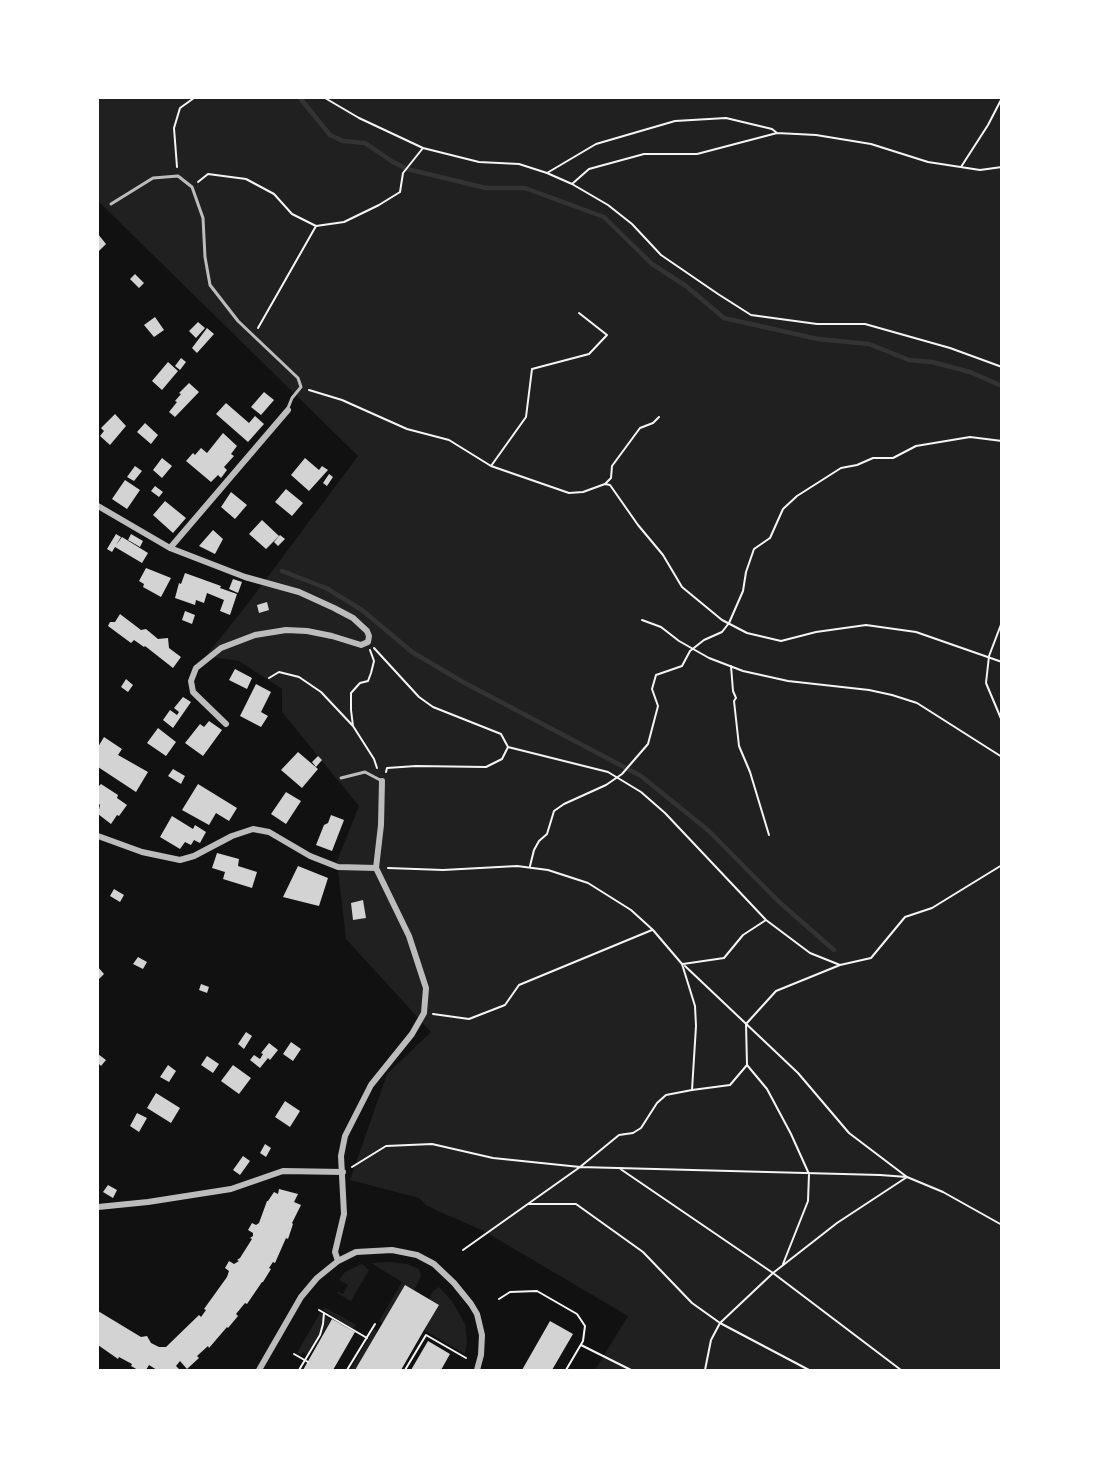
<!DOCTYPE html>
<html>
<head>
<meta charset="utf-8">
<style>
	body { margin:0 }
	#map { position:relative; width:1099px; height:1468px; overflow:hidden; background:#111; font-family:Literata,serif }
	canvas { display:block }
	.frame { position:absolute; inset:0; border:99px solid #fff; pointer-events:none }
</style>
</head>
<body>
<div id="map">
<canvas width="1099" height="1468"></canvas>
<div class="frame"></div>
</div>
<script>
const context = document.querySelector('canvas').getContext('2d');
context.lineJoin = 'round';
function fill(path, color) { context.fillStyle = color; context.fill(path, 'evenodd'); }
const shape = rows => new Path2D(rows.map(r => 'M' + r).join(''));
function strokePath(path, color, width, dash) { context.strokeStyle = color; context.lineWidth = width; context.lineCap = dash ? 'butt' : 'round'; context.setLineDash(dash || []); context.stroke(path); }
const green = shape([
	[98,98,1001,98,1001,1370,595,1370,628,1316,482,1230,438,1211,426,1205,419,1198,350,1180,387,1074,431,1032,346,939,337,861,359,806,282,712,282,689,239,661,206,656,246,606,358,456,98,201],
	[391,1262,407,1264,419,1269,421,1276,414,1290,383,1323,379,1321,402,1282,371,1263],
	[362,1264,369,1270,351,1301,337,1293,338,1292,343,1294,348,1285,339,1280,345,1272],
	[439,1287,452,1301,465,1324,467,1342,465,1354,424,1330,439,1305,429,1299,433,1291],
	[324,1307,356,1325,353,1329,324,1310],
	[320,1313,331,1320,308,1355,303,1352,301,1355,297,1353],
	[374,1329,378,1332,355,1370,350,1370]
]);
const stream = shape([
	[300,98,330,135,343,141,365,143,393,162,407,169,486,188,525,188,604,217,652,264,686,286,724,318,818,339,869,344,909,360,932,362,970,372,1002,386],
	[282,571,326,588,362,610,412,652,463,682,641,776,709,831,778,901,834,950]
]);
const building = shape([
	[98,234,106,244,98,252],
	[135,274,144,283,139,288,130,279],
	[155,317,164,330,154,337,144,325],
	[198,322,205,328,196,338,189,331],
	[207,328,214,334,197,353,192,348],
	[181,358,186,362,180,370,175,366],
	[168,362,178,371,162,390,152,381],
	[189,383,199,392,175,417,169,412,177,402,175,401,181,394,179,393],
	[264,392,274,400,261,415,251,407],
	[226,403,249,423,255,416,264,424,248,442,216,414],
	[115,414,126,426,110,445,100,436,104,431,101,428],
	[145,423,158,435,151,444,137,432],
	[223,433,237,446,231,454,234,456,224,467,227,470,221,478,218,475,211,482,186,461,193,453,195,455,201,448,207,453],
	[162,458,172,466,162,478,153,470],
	[305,458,319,470,322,466,328,470,309,491,291,475],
	[135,466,142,471,134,481,127,477],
	[329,474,333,477,327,486,323,483],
	[125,480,140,490,127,509,112,499],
	[155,486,163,492,159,497,151,491],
	[286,489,303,503,292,516,275,502],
	[231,492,247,505,235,519,221,507],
	[165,501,186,518,173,533,153,515],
	[262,520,279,536,266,549,249,534],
	[213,530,223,539,215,554,199,546],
	[116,534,121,537,116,545,122,537,148,553,142,563,115,547,112,552,107,549],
	[131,534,143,541,140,547,128,540],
	[280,535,285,539,278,546,274,542],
	[146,568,171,578,161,597,143,587,144,584,139,581],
	[185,573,221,586,220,588,237,594,230,615,220,611,224,600,207,593,204,603,196,600,195,605,175,598,179,583,181,584],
	[233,579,242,582,238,593,229,589],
	[267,602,269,610,259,613,257,605],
	[185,611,195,615,192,624,182,620],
	[120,614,141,630,146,629,158,639,168,638,169,648,181,657,173,668,145,646,144,647,134,640,131,643,108,626,110,622,115,622],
	[235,669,252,678,247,689,229,680],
	[126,679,133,685,128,692,121,687],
	[256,684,271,692,261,712,268,716,261,727,240,716],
	[183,697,191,702,173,728,163,720,170,710,177,715,179,712,174,708],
	[209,721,222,730,203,756,185,743,200,724,204,727],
	[158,728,176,742,166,756,147,743],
	[104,737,122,749,118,755,148,772,136,792,98,767,98,747],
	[298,752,318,769,302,788,281,770],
	[318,756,322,760,316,767,312,762],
	[173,769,185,776,181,784,168,776],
	[101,784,118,795,117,798,127,805,119,816,117,815,111,824,98,814,100,805,98,803,98,785,99,786],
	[198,784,237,808,229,821,216,813,209,825,182,810],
	[286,792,301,801,286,824,271,814],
	[331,815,344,820,332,851,316,845,324,825,328,823],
	[172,816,193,829,195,825,206,832,200,843,194,840,191,845,185,842,180,849,160,837],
	[217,853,239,859,238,866,257,872,252,888,223,879,225,872,212,868],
	[298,866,328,878,319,906,283,897],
	[114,889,124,895,120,902,110,896],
	[363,900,366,918,353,920,351,903],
	[138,957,147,962,143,969,133,964],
	[98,967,104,974,98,980],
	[201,984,209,987,207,993,199,990],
	[246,1032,252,1036,244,1049,238,1044],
	[291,1042,301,1049,293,1061,283,1054],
	[269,1043,278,1050,270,1060,268,1058,260,1068,250,1060,254,1055,260,1059,263,1054,261,1053],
	[98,1054,106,1060,101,1066,98,1063],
	[207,1056,219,1064,213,1073,201,1065],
	[168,1065,176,1071,169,1082,160,1077],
	[233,1065,251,1078,239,1094,221,1081],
	[156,1093,180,1108,171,1123,147,1108],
	[285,1101,300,1111,290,1127,275,1117],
	[137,1113,147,1118,139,1132,130,1126],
	[265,1144,271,1148,266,1157,260,1153],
	[243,1156,250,1161,240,1175,233,1170],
	[108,1185,117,1190,113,1198,103,1192],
	[279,1189,298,1194,294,1202,301,1205,292,1223,293,1224,288,1239,286,1238,275,1263,273,1262,269,1268,271,1269,263,1282,262,1282,247,1304,245,1303,236,1314,238,1316,228,1328,227,1327,209,1348,208,1346,197,1356,199,1358,187,1369,180,1361,176,1366,180,1370,157,1370,149,1365,146,1370,138,1370,131,1366,132,1364,119,1357,118,1359,98,1345,98,1311,141,1337,147,1336,151,1343,159,1347,166,1347,199,1315,201,1317,206,1310,204,1309,227,1277,229,1271,225,1268,229,1261,234,1264,239,1261,237,1260,240,1258,252,1239,250,1238,253,1236,253,1233,248,1230,252,1223,256,1225,259,1223,267,1201,268,1201,274,1192,278,1194],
	[405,1285,439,1305,424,1330,401,1370,355,1370],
	[332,1319,355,1332,333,1370,303,1370],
	[550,1321,573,1334,552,1370,522,1370],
	[428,1341,450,1354,441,1370,411,1370]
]);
const path = shape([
	[325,98,359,118,423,148,479,162,519,164,547,173,572,184,608,205,632,224,661,255,718,294,751,315,817,324,865,324,950,348,1002,367],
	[177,167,174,128,180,108,194,98],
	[961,167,988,125,1002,98],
	[547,173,596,144,675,121,726,118,772,129,777,133],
	[198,182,208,174,246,179,274,194,292,214,316,226,344,222,379,205,400,192,403,173,423,148],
	[572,184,589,169,644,154,697,154,777,133,816,135,871,144,928,162,980,170,1002,167],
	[258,328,316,226],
	[309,390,342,400,407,429,449,440,491,466,569,493,583,492,605,484,610,485,638,525,663,555,682,587,722,620,747,633,781,641,816,632,866,625,916,632,1002,662],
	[491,466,526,417,532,369,589,354,607,335,579,313],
	[605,484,611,478,612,466,640,428,653,423,659,417],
	[642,620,661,627,679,641,709,658,743,671,788,681,869,690,892,695,917,703,1002,757],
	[1002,622,989,656,986,683,1002,721],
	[374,648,419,697,433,707,501,734,508,747,502,759,486,767,416,766,387,768,386,772],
	[370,650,374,661,371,673,368,681,360,683,351,693,351,710,353,726,374,759,377,768],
	[731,666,733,691,736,698,734,701,739,746,750,772,769,835],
	[269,678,279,672,299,677,321,692,353,726],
	[508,747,608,772,641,792,665,813,766,920,810,953,840,965,871,958,905,917,932,908,1002,865],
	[530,866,534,850,539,841,547,834,554,811,564,804,606,785,622,774,648,744,658,706,652,689,656,675,682,666,690,651,704,640,722,632,729,623,743,591,746,572,754,549,770,538,783,509,797,496,841,468,857,465,873,458,893,458,916,446,970,437,1002,441],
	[388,868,443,870,517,866,548,870,588,883,631,910,653,930,682,964,695,1006,696,1026,692,1090,666,1095,657,1103,641,1128,633,1133,619,1135,580,1167,463,1250],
	[683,964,724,958,743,935,766,920],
	[685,966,798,1073,849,1133,907,1177,837,1223,773,1273,720,1323,711,1340,705,1370],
	[433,1014,469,1019,505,1005,519,985,652,930],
	[692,1090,730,1085,747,1065],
	[352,1167,386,1146,432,1144,493,1158,580,1167,880,1175,907,1177,943,1192,1002,1225],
	[619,1168,773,1273,901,1370],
	[529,1204,576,1204,643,1252,692,1303,720,1323,809,1370],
	[783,1264,808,1201,809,1174,791,1134,767,1089,747,1065,746,1024,776,991,840,965],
	[499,1299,510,1292,537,1291,577,1314,585,1326,583,1341,566,1370],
	[319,1310,367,1338],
	[581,1345,631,1370],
	[294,1354,308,1362],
	[299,1370,320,1335,323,1324,324,1313],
	[347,1370,375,1324],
	[405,1370,426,1335,466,1358]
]);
const service = shape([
	[111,204,153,178,178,176,192,187,203,218,205,257,210,285,238,321,298,378,301,387,292,398,288,408],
	[341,778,365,772,382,781]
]);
const minor = shape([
	[98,506,170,548,245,577,299,592,334,608,353,618,367,631,369,636,368,642,361,645,332,636,307,631,286,630,255,635,221,648,196,668,191,681,193,692,226,724],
	[170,548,288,410],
	[98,836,142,852,180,860,194,856,232,836,253,829,269,832,310,856,338,867,376,868],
	[98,1207,148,1202,231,1189,283,1171,343,1172],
	[338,1261,335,1252,344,1214,341,1156,345,1136,371,1085,412,1034,424,1013,426,988,409,936,376,868,381,825,382,781],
	[259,1370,301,1297,317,1278,338,1261,356,1252,392,1250,417,1255,434,1264,454,1283,471,1304,477,1314,482,1335,481,1355,477,1370]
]);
fill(green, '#202020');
strokePath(stream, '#333', 4.5);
fill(building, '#d3d3d3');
strokePath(path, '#f5f5f5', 2);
strokePath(service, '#bcbcbc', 3);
strokePath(minor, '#bcbcbc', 6);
</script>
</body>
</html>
